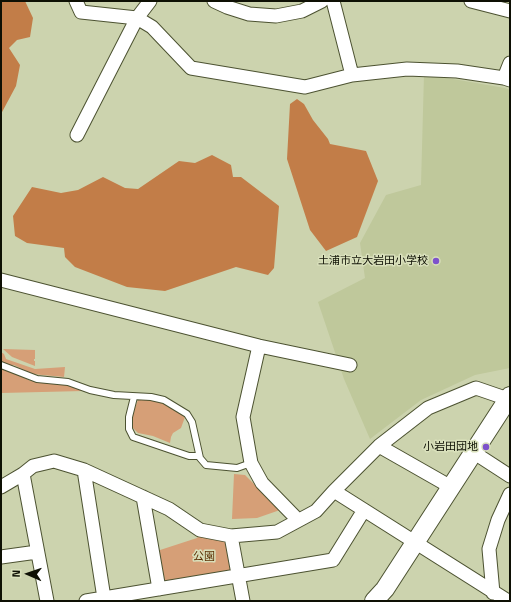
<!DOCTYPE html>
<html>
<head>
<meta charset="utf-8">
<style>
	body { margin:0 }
	#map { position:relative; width:511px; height:602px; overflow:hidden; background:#ccd3ae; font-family:"Titillium Web",sans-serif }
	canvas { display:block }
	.frame { position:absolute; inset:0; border:2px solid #0e1004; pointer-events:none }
	.north { position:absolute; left:8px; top:554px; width:40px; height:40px; -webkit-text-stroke:3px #d9e0bb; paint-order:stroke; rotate:272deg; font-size:11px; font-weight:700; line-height:16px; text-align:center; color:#0e1004 }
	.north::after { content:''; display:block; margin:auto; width:14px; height:18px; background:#0e1004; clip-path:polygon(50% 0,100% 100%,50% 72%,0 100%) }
</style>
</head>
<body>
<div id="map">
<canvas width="511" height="602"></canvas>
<div class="frame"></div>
<div class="north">N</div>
</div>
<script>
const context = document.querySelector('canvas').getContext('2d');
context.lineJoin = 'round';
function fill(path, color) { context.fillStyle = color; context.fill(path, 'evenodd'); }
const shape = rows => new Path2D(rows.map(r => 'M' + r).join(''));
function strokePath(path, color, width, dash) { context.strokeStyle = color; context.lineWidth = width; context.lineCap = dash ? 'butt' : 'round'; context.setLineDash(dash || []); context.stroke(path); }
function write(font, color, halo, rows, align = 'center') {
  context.font = font + ' "Titillium Web","Noto Sans JP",sans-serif'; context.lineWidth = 3; context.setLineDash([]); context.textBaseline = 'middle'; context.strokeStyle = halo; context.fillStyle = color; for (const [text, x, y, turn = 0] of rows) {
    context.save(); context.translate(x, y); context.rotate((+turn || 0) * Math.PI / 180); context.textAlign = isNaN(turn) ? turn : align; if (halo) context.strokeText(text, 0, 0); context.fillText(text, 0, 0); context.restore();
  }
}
const built = shape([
	[424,74,505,88,510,90,510,368,475,375,421,400,370,439,344,379,318,302,365,278,360,243,386,195,421,185]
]);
const green = shape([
	[3,349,35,350,35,359,34,359,34,361,35,361,35,366,12,357],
	[1,352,4,354,6,359,35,369,65,367,64,377,32,374,14,365,7,365,1,362],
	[1,369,12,372,31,381,61,383,83,391,1,393],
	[138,400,158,400,185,417,181,428,173,433,171,437,170,443,153,436,138,433,133,428,132,415],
	[234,474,245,475,280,510,257,518,232,519],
	[201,533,227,541,234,568,230,572,167,583,162,580,157,551,197,538]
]);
const forest = shape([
	[1,1,25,1,33,18,30,37,17,40,9,48,20,65,16,86,1,114],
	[297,99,304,104,313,120,328,139,330,144,366,151,378,181,357,237,326,251,310,230,287,159,290,104],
	[212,155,231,165,233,177,241,177,279,206,274,268,268,275,236,267,165,291,127,287,75,267,65,257,64,248,27,243,15,236,13,216,32,187,61,193,78,190,103,177,125,188,138,189,179,161,195,163]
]);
const lane = shape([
	[1,365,37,379,68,382,90,390,114,395,151,397,164,400,187,414,192,422,200,458,206,465,237,468,251,463],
	[134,397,129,417,129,429,133,437,189,456,199,456]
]);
const street = shape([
	[76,1,81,12,137,18,152,27,191,68,305,87,352,75,407,69,457,71,504,78,510,80],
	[214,1,227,7,249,14,276,16,302,11,322,1],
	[333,1,352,75],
	[471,1,510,11],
	[504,78,510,63],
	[77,135,137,18,150,1],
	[1,280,259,346,350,365],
	[259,346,243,417,251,463,262,483,298,520],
	[379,446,451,487],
	[473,452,510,476],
	[84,470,104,598],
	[23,474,47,601],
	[1,487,23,474,33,466,54,461,84,470,169,509,200,530,231,536,277,532,316,511,334,491,379,446,428,408,476,388,508,399],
	[334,491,508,601],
	[143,497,159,589],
	[231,536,243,601],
	[1,557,37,552],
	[493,593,489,549,498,520,510,494],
	[86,601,333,560,364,510]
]);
const secondary = shape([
	[374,601,385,589,510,396]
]);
const markers = [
	[436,261,4,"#7d52cb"],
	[486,447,4,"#7d52cb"]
];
const poiNames = [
	["土浦市立大岩田小学校",428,261],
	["小岩田団地",478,447]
];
const parkNames = [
	["公園",204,557]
];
fill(built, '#bfc89b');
fill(green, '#d69f77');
fill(forest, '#c27d48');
strokePath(lane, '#4c5231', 8);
strokePath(street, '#4c5231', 15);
strokePath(secondary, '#4c5231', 20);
strokePath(lane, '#fff', 6);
strokePath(street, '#fff', 13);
strokePath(secondary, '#fff', 18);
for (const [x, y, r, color] of markers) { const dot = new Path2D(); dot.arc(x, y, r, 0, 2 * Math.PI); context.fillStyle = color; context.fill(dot); strokePath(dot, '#d9e0bb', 1.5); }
write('11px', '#0e1004', '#d9e0bb', poiNames, 'right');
write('11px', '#5b2e02', '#d9e0bb', parkNames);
</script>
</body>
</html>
